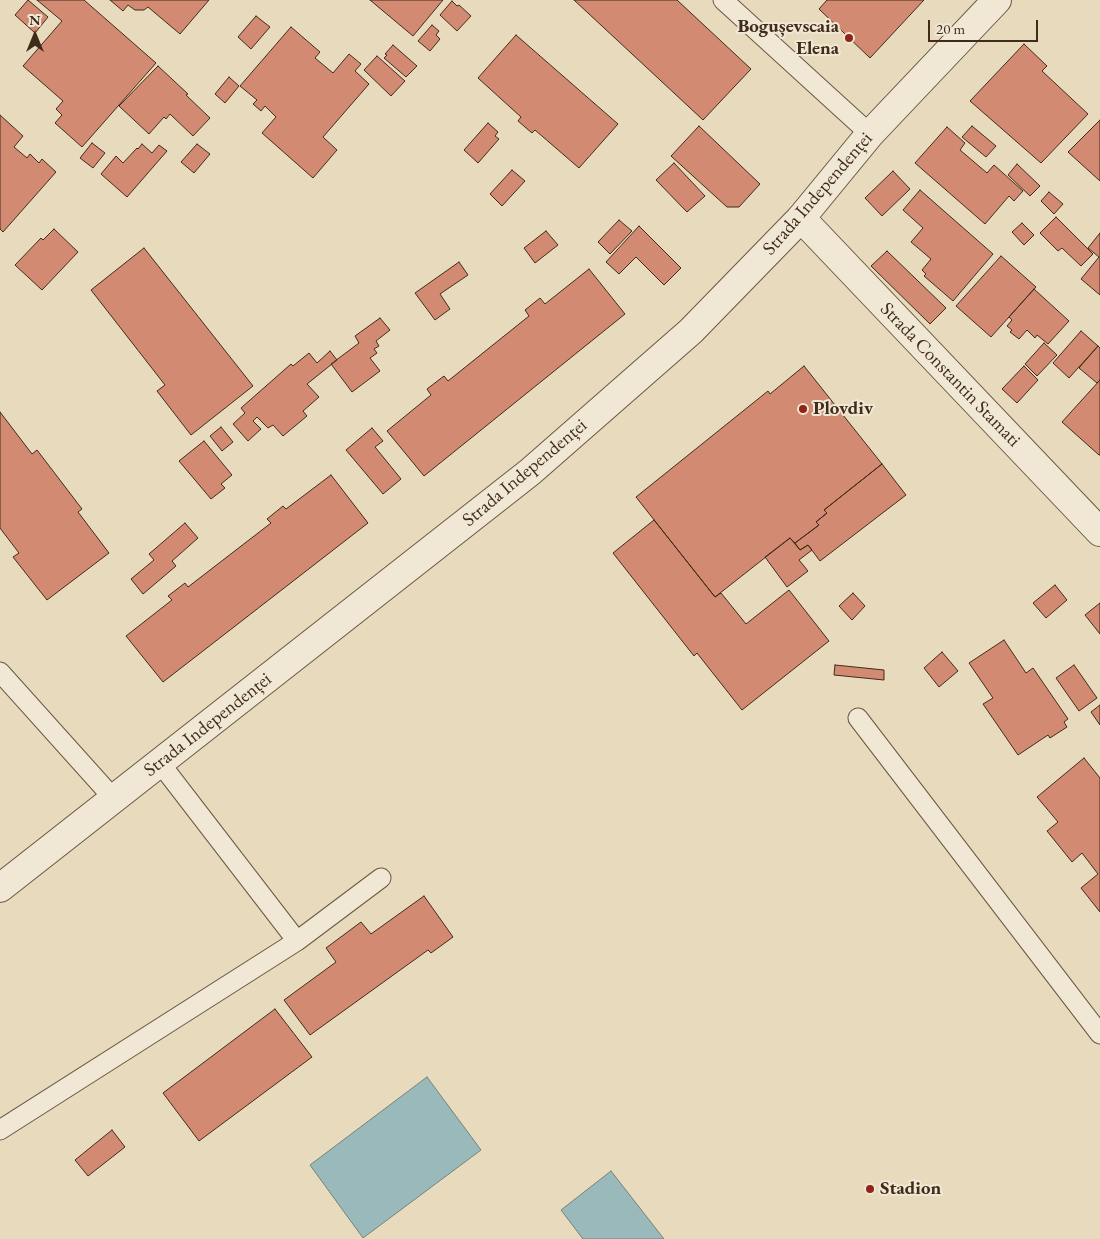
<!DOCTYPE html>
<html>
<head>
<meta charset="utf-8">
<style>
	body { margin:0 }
	#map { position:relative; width:1100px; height:1239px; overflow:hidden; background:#e8dbbd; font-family:"EB Garamond",serif }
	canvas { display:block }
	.north { position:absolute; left:10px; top:10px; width:50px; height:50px; -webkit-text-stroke:4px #f0e8d4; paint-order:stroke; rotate:0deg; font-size:14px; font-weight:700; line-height:20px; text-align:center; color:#412b1a }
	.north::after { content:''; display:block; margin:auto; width:18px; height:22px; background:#412b1a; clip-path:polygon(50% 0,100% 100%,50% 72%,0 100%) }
	.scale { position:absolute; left:928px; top:20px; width:110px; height:22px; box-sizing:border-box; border:2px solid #412b1a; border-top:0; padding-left:6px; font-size:15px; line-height:18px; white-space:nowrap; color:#412b1a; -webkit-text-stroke:4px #f0e8d4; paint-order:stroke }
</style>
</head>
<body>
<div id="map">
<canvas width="1100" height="1239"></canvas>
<div class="north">N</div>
<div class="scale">20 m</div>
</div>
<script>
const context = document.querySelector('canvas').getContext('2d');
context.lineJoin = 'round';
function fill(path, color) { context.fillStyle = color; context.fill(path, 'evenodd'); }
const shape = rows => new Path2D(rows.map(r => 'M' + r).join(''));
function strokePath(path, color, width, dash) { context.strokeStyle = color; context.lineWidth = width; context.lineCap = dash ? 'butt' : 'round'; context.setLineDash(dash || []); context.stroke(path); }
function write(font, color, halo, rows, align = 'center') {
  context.font = font + ' "EB Garamond",serif'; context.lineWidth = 4; context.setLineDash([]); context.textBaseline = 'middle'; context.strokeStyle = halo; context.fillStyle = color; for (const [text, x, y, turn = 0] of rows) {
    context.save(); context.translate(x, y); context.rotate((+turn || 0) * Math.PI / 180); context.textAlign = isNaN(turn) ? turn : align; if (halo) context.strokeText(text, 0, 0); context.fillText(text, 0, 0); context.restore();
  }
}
const water = shape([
	[427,1077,481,1150,363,1238,310,1165,427,1077],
	[611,1171,664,1239,583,1239,561,1210,611,1171]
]);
const building = shape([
	[28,0,48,17,35,33,15,15,28,0],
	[37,0,84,0,156,63,82,147,55,123,62,115,56,109,63,101,23,66,62,21,37,0],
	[110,0,209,0,180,34,148,7,144,10,135,10,128,5,123,11,110,0],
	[370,0,443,0,413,36,370,0],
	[574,0,677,0,751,69,703,120,574,0],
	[827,0,924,0,870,58,819,9,827,0],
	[452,1,457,6,459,5,471,16,457,31,440,15,452,1],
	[256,16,270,27,251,49,238,37,256,16],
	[432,25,439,31,436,35,440,39,430,51,418,41,432,25],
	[291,27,320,52,315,58,333,73,349,54,361,64,355,71,369,84,323,137,337,150,313,178,262,133,276,117,265,106,261,111,253,104,257,100,240,86,291,27],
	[516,35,618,124,579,168,535,130,532,133,518,121,521,117,478,78,516,35],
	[1024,44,1047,66,1042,71,1088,114,1041,163,970,101,1024,44],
	[393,45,417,66,406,77,384,58,387,55,385,54,393,45],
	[377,56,405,81,391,96,364,70,377,56],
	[158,66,188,94,186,95,210,118,193,136,170,114,166,119,164,117,149,134,119,106,158,66],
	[229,77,239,86,225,103,215,94,229,77],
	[0,115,23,136,14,147,27,158,30,154,39,163,42,159,56,172,3,232,0,229,0,115],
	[1100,120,1100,181,1068,152,1100,120],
	[488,123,498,132,495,136,499,139,478,163,464,150,488,123],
	[699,126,760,184,739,207,727,207,671,156,699,126],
	[972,126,996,146,986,157,962,137,972,126],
	[947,127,965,143,960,150,987,173,994,165,1023,191,1014,201,1009,196,985,224,915,163,947,127],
	[92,143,105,153,93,168,80,158,92,143],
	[142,144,152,153,159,145,167,151,127,197,101,174,116,156,123,163,137,148,138,149,142,144],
	[197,144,210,154,194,173,181,162,197,144],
	[674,163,705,196,687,212,656,180,674,163],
	[1017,164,1040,186,1030,196,1008,175,1017,164],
	[512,170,525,181,502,206,490,194,512,170],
	[893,171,910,189,882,216,865,198,893,171],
	[920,190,993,254,953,301,924,276,926,274,922,270,931,259,911,242,923,228,903,210,920,190],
	[1049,192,1063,204,1054,214,1041,201,1049,192],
	[1056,217,1093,254,1081,266,1062,248,1058,251,1040,233,1056,217],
	[619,220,632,231,610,254,598,242,619,220],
	[1022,223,1034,235,1024,245,1012,232,1022,223],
	[639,226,681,268,664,285,636,257,619,274,606,262,639,226],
	[54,229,78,252,42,290,15,265,41,238,43,240,54,229],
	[546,231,558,245,535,263,524,248,546,231],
	[1100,233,1100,295,1081,279,1099,257,1088,248,1100,233],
	[144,248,253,386,191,435,157,391,165,385,91,290,144,248],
	[887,251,946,308,930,324,871,266,887,251],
	[1001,256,1036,287,991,337,956,306,1001,256],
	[459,262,468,275,440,294,450,309,435,320,415,293,459,262],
	[589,269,625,314,424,476,387,431,431,395,427,389,444,376,448,381,529,316,525,310,540,298,545,304,589,269],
	[1034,289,1069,321,1048,344,1037,335,1035,338,1027,330,1019,339,1010,332,1012,330,1007,326,1012,320,1009,317,1034,289],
	[380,318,390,330,376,341,379,346,374,349,377,353,370,358,380,371,352,392,331,364,359,343,355,336,380,318],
	[1081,331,1098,346,1069,378,1053,363,1081,331],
	[1044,343,1057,355,1037,376,1025,364,1044,343],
	[1098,346,1100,348,1100,380,1097,383,1079,368,1098,346],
	[330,351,337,360,307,384,319,397,303,411,307,416,283,436,273,425,268,428,257,417,253,421,261,429,248,441,233,424,245,413,241,408,291,364,293,366,309,353,317,363,330,351],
	[804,366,882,464,824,510,827,513,816,522,819,525,795,543,790,538,715,597,636,497,768,391,770,394,804,366],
	[1024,366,1038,380,1017,403,1002,389,1024,366],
	[1100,380,1100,455,1099,455,1062,422,1100,380],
	[0,412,32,454,37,450,82,509,78,512,109,553,47,600,13,557,19,553,0,528,0,412],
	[221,427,233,442,222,451,210,436,221,427],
	[372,428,383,441,375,447,401,479,383,494,346,450,372,428],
	[204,441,232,475,221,484,225,488,211,499,179,461,204,441],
	[882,464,906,495,820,561,808,545,800,550,795,543,819,525,816,522,827,513,824,510,882,464],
	[331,475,368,523,163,682,126,636,172,600,168,596,185,583,188,587,271,523,267,519,283,506,286,509,331,475],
	[654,520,715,597,721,593,746,624,789,590,829,641,742,710,697,653,694,656,613,553,654,520],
	[185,523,198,538,172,561,176,566,143,594,131,579,154,560,149,554,185,523],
	[790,538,800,550,808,545,812,550,799,560,808,571,787,587,765,557,790,538],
	[1055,585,1067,600,1046,618,1033,603,1055,585],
	[853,593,865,606,852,620,839,606,853,593],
	[1100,603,1100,634,1085,615,1100,603],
	[1004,640,1026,673,1033,668,1068,719,1064,722,1067,727,1050,738,1048,735,1018,755,983,704,993,698,969,663,1004,640],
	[942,652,958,671,939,687,924,668,942,652],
	[835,665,884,670,884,680,834,675,835,665],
	[1074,665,1097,698,1079,711,1056,678,1074,665],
	[1100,705,1100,725,1091,712,1100,705],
	[1084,758,1100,778,1100,912,1081,888,1098,874,1082,853,1072,862,1047,831,1058,822,1037,797,1084,758],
	[424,896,453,937,431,953,428,950,310,1035,284,1000,336,962,326,948,361,922,371,934,424,896],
	[275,1009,312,1057,199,1141,163,1093,275,1009],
	[112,1130,125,1147,88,1176,75,1160,112,1130]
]);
const service = shape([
	[723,0,870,134],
	[0,672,114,799],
	[858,718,1100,1034],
	[160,763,297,941],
	[0,1130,297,941,381,878]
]);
const minor = shape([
	[801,218,1100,532]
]);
const tertiary = shape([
	[0,888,530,472,691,331,801,218,870,134,997,0]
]);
const markers = [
	[849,38,5,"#8f2418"],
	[803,409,5,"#8f2418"],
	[870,1189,5,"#8f2418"]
];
const poiNames = [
	["Bogușevscaia",839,27,"right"],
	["Elena",839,49,"right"],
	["Plovdiv",813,409],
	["Stadion",880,1189]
];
const streetNames = [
	["Strada Independenței",818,194,-49],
	["Strada Constantin Stamati",950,375,46],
	["Strada Independenței",525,473,-40],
	["Strada Independenței",208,725,-38]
];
fill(water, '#9ab9ba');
strokePath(water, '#76807a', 1);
fill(building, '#d38a72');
strokePath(building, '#412b1a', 1);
strokePath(service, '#6b5743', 21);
strokePath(minor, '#6b5743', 30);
strokePath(tertiary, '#6b5743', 30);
strokePath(service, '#f0e8d4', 19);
strokePath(minor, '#f0e8d4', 28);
strokePath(tertiary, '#f0e8d4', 28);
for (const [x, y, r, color] of markers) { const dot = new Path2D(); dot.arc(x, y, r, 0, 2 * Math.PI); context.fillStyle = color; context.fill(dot); strokePath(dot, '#f0e8d4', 2); }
write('bold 19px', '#412b1a', '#f0e8d4', poiNames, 'left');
write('19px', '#412b1a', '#f0e8d4', streetNames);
</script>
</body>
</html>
